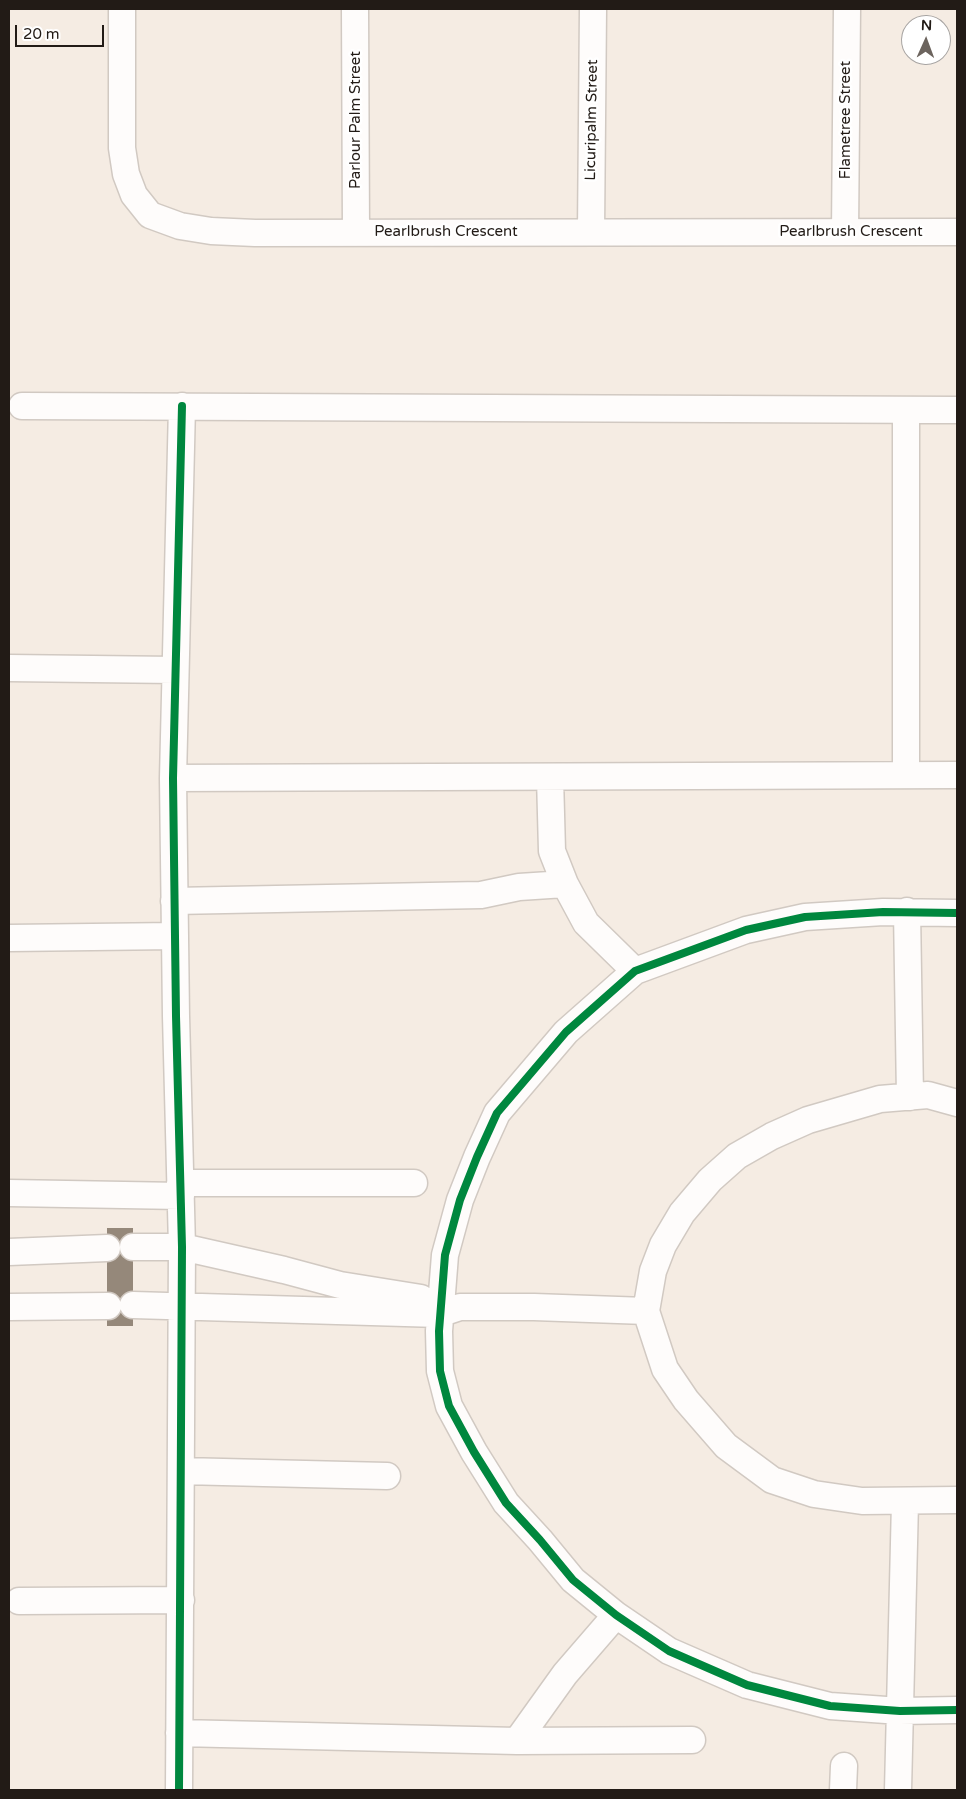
<!DOCTYPE html>
<html>
<head>
<meta charset="utf-8">
<style>
	body { margin:0 }
	#map { position:relative; width:966px; height:1799px; overflow:hidden; background:#f5ece3; font-family:"Varela Round",sans-serif }
	canvas { display:block }
	.frame { position:absolute; inset:0; border:10px solid #221b16; pointer-events:none }
	.north { position:absolute; left:901px; top:15px; width:50px; height:50px; box-sizing:border-box; background:#fff; border:1px solid #a7a4a2; border-radius:50%; rotate:2deg; font-size:14px; font-weight:700; line-height:20px; text-align:center; color:#221b16 }
	.north::after { content:''; display:block; margin:auto; width:18px; height:22px; background:#6c645e; clip-path:polygon(50% 0,100% 100%,50% 72%,0 100%) }
	.scale { position:absolute; left:15px; top:25px; width:89px; height:22px; box-sizing:border-box; border:2px solid #221b16; border-top:0; padding-left:6px; font-size:15px; line-height:18px; white-space:nowrap; color:#221b16; -webkit-text-stroke:4px #fff; paint-order:stroke }
</style>
</head>
<body>
<div id="map">
<canvas width="966" height="1799"></canvas>
<div class="frame"></div>
<div class="north">N</div>
<div class="scale">20 m</div>
</div>
<script>
const context = document.querySelector('canvas').getContext('2d');
context.lineJoin = 'round';
function fill(path, color) { context.fillStyle = color; context.fill(path, 'evenodd'); }
const shape = rows => new Path2D(rows.map(r => 'M' + r).join(''));
function strokePath(path, color, width, dash) { context.strokeStyle = color; context.lineWidth = width; context.lineCap = dash ? 'butt' : 'round'; context.setLineDash(dash || []); context.stroke(path); }
function write(font, color, halo, rows, align = 'center') {
  context.font = font + ' "Varela Round",sans-serif'; context.lineWidth = 5; context.setLineDash([]); context.textBaseline = 'middle'; context.strokeStyle = halo; context.fillStyle = color; for (const [text, x, y, turn = 0] of rows) {
    context.save(); context.translate(x, y); context.rotate((+turn || 0) * Math.PI / 180); context.textAlign = isNaN(turn) ? turn : align; if (halo) context.strokeText(text, 0, 0); context.fillText(text, 0, 0); context.restore();
  }
}
const building = shape([
	[107,1228,133,1228,133,1326,107,1326]
]);
const minor = shape([
	[122,9,122,148,126,174,134,195,150,215,180,226,211,231,255,233,957,232],
	[355,9,356,232],
	[591,231,593,9],
	[845,232,847,9],
	[22,406,957,410],
	[9,668,175,670],
	[906,775,906,410],
	[550,777,552,851,565,884,586,923,635,971],
	[173,778,957,775],
	[174,901,481,895,519,887,565,884],
	[907,911,910,1097],
	[957,913,883,912,805,917,746,930,635,971,566,1032,497,1113,477,1157,460,1200,445,1255,439,1331,440,1371,449,1406,474,1452,506,1503,540,1540,573,1580,616,1615,669,1651,747,1685,830,1706,900,1711,957,1710],
	[9,938,175,936],
	[957,1103,928,1095,880,1099,808,1120,772,1136,737,1156,710,1180,682,1213,663,1245,653,1271,646,1311,665,1369,686,1400,726,1446,772,1480,814,1494,862,1501,957,1500],
	[180,1183,414,1183],
	[9,1193,181,1196],
	[133,1247,182,1247,284,1270,340,1285,421,1298],
	[9,1252,107,1248],
	[133,1305,439,1314,460,1307,534,1307,646,1311],
	[9,1307,108,1306],
	[182,1471,387,1476],
	[19,1601,181,1600],
	[179,1733,517,1741,692,1740],
	[517,1741,565,1674,616,1615],
	[179,1790,182,1247,176,1016,173,778,182,406],
	[843,1790,844,1766],
	[898,1790,905,1502]
]);
const cycleway = shape([
	[957,913,883,912,805,917,746,930,635,971,566,1032,497,1113,477,1157,460,1200,445,1255,439,1331,440,1371,449,1406,474,1452,506,1503,540,1540,573,1580,616,1615,669,1651,747,1685,830,1706,900,1711,957,1710],
	[179,1790,182,1247,176,1016,173,778,182,406]
]);
const streetNames = [
	["Parlour Palm Street",356,120,-90],
	["Licuripalm Street",592,120,-89],
	["Flametree Street",846,120,-90],
	["Pearlbrush Crescent",446,232],
	["Pearlbrush Crescent",851,232]
];
fill(building, '#95887a');
strokePath(minor, '#d1c9c2', 29);
strokePath(minor, '#fefcfb', 26);
strokePath(cycleway, '#00873e', 8);
write('15px', '#221b16', '#fff', streetNames);
</script>
</body>
</html>
